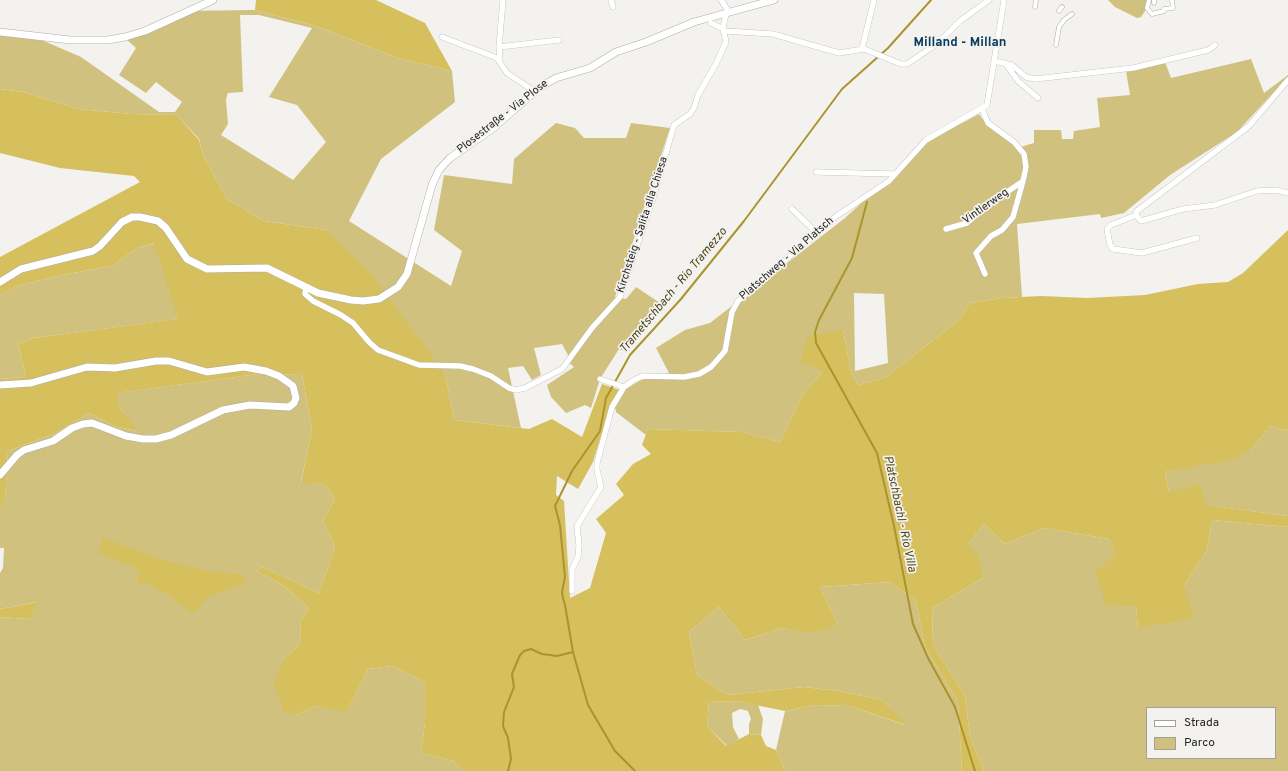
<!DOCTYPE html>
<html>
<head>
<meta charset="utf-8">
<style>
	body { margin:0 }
	#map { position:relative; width:1288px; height:771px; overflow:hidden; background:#f3f2ee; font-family:Overpass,sans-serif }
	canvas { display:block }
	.legend { position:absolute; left:1146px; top:707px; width:130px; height:52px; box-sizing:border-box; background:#f3f2ee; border:1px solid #a1a09d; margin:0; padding:5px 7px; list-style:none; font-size:12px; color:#252524 }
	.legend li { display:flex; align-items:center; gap:8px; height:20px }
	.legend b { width:20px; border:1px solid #a1a09d }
</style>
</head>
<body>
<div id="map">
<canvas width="1288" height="771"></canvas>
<ul class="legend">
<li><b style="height:5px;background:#fff"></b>Strada</li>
<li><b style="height:11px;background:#d0c17f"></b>Parco</li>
</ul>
</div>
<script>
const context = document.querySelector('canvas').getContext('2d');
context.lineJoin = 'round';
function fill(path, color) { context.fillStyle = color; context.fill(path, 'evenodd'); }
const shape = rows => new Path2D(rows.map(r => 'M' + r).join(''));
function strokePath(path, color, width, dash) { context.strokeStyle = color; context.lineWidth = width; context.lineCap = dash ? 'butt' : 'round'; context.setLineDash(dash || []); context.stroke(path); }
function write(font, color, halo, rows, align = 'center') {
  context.font = font + ' Overpass,sans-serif'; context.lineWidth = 3.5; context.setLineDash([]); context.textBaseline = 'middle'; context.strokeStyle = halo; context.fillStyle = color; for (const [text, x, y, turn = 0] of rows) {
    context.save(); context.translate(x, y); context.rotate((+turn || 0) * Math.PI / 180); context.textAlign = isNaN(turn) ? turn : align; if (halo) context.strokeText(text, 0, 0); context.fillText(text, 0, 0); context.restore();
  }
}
const green = shape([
	[1108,0,1149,0,1147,8,1141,17,1137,18,1115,7],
	[255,10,316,26,398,58,452,71,455,102,381,159,349,221,451,286,462,251,434,230,444,175,512,184,514,159,556,123,575,128,584,138,626,138,631,123,670,128,615,297,626,299,636,287,660,303,625,351,619,349,600,379,591,408,585,405,566,413,551,397,547,385,574,367,566,360,568,355,562,344,534,348,541,375,532,380,523,366,508,368,521,428,454,420,445,374,326,230,264,221,227,199,204,157,199,139,177,115,132,114,79,109,23,92,0,89,0,32,30,35,81,57,159,112,175,112,182,102,156,82,146,93,119,75,136,48,127,40,180,11],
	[240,15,259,15,312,28,269,97,297,105,326,142,293,180,221,135,228,124,226,99,228,93,243,92],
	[1251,59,1264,93,1288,75,1288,77,1237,132,1170,175,1124,213,1101,218,1100,214,1017,224,1022,297,1001,298,970,303,959,320,886,377,858,385,851,373,843,330,823,371,803,394,780,442,742,432,648,429,646,435,616,412,615,407,626,389,641,380,669,373,656,348,685,330,710,323,845,218,930,140,979,114,986,124,1017,148,1034,143,1034,130,1061,130,1062,139,1073,139,1074,131,1100,127,1097,98,1130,95,1126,71,1165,62,1171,78],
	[854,293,884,294,888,363,855,371],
	[155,243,179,319,34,338,18,344,26,377,0,379,0,295,17,286,62,275,112,266,137,248],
	[258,374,302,375,312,429,301,482,325,484,335,499,323,520,335,547,319,593,262,567,257,571,284,586,309,608,301,620,300,644,283,660,296,715,315,706,345,711,353,700,368,669,392,666,425,682,425,723,421,753,454,761,465,771,0,771,0,617,30,619,37,602,0,609,0,573,3,568,4,548,0,548,0,505,5,500,8,451,56,433,89,413,117,427,137,431,120,408,116,393],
	[1270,426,1288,431,1288,516,1205,505,1169,492,1165,472,1252,449],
	[1212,520,1288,527,1288,771,984,771,970,737,965,696,933,645,932,608,983,578,968,544,984,524,1005,544,1044,528,1109,539,1136,606,1138,628,1184,586,1207,550],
	[1147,708,1275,708,1275,758,1147,758],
	[890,582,916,601,925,647,958,701,962,771,785,771,776,750,785,711,816,705,849,706,905,725,882,700,838,691,804,687,727,695,697,675,689,632,719,607,745,640,782,628,813,632,838,625,820,587],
	[736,701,758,705,763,719,761,735,749,734,749,724,751,719,748,711,740,709,732,713,733,727,739,739,727,746,707,726,709,702]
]);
const forest = shape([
	[256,0,376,0,425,23,452,71,398,58,316,26,255,10],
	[0,89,23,92,79,109,132,114,177,115,199,140,204,157,227,199,264,221,326,230,369,271,445,374,454,420,529,429,552,419,582,437,602,384,620,390,611,404,593,462,578,489,557,476,556,495,564,501,570,598,590,588,606,533,596,519,624,495,616,484,633,464,651,454,642,445,648,429,742,432,780,442,803,394,823,371,800,362,808,336,843,330,851,373,858,385,886,377,959,320,970,303,1001,298,1041,296,1087,298,1145,295,1198,284,1228,282,1243,273,1288,230,1288,431,1270,426,1252,449,1231,460,1165,472,1169,492,1200,484,1206,505,1288,516,1288,527,1212,520,1207,550,1184,586,1194,618,1138,628,1136,606,1106,605,1095,572,1115,555,1109,539,1044,528,1005,544,984,524,968,544,978,555,983,578,932,608,933,645,965,696,970,737,984,771,962,771,958,701,925,647,916,601,890,582,820,587,838,625,813,633,782,628,745,640,719,607,689,632,697,675,727,695,804,687,838,691,882,700,906,725,849,706,816,705,785,711,736,701,709,702,707,726,726,746,749,734,761,735,766,746,776,750,785,771,464,771,454,761,421,753,425,723,425,682,392,666,368,669,353,700,345,712,315,706,296,715,284,712,274,683,283,660,300,644,301,620,309,608,284,586,257,571,262,567,319,593,335,547,323,520,335,499,325,484,301,483,312,429,302,375,258,374,117,393,120,408,138,431,117,427,89,413,56,433,8,451,5,501,0,505,0,379,26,377,18,344,34,338,178,319,154,243,137,248,112,266,62,275,17,286,0,295,0,257,140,182,134,176,60,168,0,153],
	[103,538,166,561,213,572,245,575,245,582,206,598,194,614,168,595,147,583,139,583,137,581,139,573,134,567,98,553],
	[38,602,30,619,0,617,0,609]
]);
const stream = shape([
	[867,202,852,258,819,320,815,332,816,343,877,453,894,526,913,624,928,658,955,707,975,771],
	[508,771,511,759,508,738,503,726,504,712,514,687,512,674,520,655,524,651,531,649,542,654,557,656,573,652],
	[635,771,615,751,588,705,573,652,565,605,563,598,562,592,565,577,560,525,555,506,572,471,600,431,606,398,630,355,681,299,744,221,842,89,888,48,931,0]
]);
const pedestrian = shape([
	[1149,0,1147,8,1152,14,1164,11,1164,9,1173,8,1172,0],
	[1154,0,1154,3],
	[1035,7,1036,0],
	[1059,11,1062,7],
	[1056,45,1059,27,1064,20,1072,14]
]);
const minor = shape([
	[611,0,613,7],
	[711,23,719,27,723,28],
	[725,31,773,34,839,53,864,49,901,64,907,64,938,43,960,21,989,0],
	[442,37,497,58,507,73,534,91],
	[499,47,559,40],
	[862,49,874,0],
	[500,61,499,47,503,0],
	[994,61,1012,65,1026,77,1035,79,1133,68,1208,50,1215,45],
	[1006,64,1018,81,1038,98],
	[1288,80,1249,126,1137,211,1136,215,1141,221,1183,209,1215,205,1257,191,1277,190,1288,193],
	[816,172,895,174],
	[792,209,818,234],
	[1136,215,1111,225,1107,229,1110,245,1113,249,1142,253,1197,238],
	[946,229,967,223,984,208,1023,181,1026,167,1024,154,1014,142,988,123,982,109],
	[985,274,976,253,991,236,1002,230,1013,217,1023,181],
	[306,288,305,294,313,301,341,315,353,323,369,342,378,350,419,365,460,366,473,369,491,376,509,388,516,390,525,388,562,369,592,328,620,297,654,195,674,125,690,114,694,108,698,95,716,64,726,42,723,28,727,9,721,0],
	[600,379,624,387],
	[572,591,572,569,578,557,579,546,577,526,601,487,597,470,597,463,612,407,624,387,634,380,643,376,684,377,699,374,711,367,725,351,732,312,738,301,835,217,889,181,926,140,987,105,1004,0]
]);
const tertiary = shape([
	[0,32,70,40,108,40,125,37,145,31,213,0],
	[0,282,21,269,93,251,100,246,122,222,132,217,140,217,158,221,166,228,187,259,207,269,267,268,318,293,351,300,363,301,379,299,398,287,407,274,432,185,439,170,450,158,492,129,540,87,556,78,590,68,616,52,646,42,694,22,774,0],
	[0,385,31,383,87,367,115,368,156,361,169,361,207,372,244,367,266,371,279,376,293,386,296,398,294,403,289,407,250,405,223,410,171,435,156,439,143,439,126,436,100,426,92,423,83,424,72,428,53,441,24,450,17,455,0,475]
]);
const streetNames = [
	["Plosestraße - Via Plose",503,117,-38],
	["Vintlerweg",986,207,-35],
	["Kirchsteig - Salita alla Chiesa",643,225,-72],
	["Platschweg - Via Platsch",787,259,-41]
];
const waterNames = [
	["Trametschbach - Rio Tramezzo",674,291,-50],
	["Platschbachl - Rio Villa",899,514,78]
];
const quarterNames = [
	["Milland - Millan",960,43]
];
fill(green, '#d0c17f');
fill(forest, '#d6bf5d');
strokePath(stream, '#ab942e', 2);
strokePath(pedestrian, '#aeada9', 5);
strokePath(minor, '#aeada9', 6);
strokePath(tertiary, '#aeada9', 8);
strokePath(pedestrian, '#fff', 4);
strokePath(minor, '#fff', 5.5);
strokePath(tertiary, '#fff', 7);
write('11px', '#252524', '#f3f2ee', streetNames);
write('italic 12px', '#4f461d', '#f3f2ee', waterNames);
write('bold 13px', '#0b3c60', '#f3f2ee', quarterNames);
</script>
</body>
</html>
